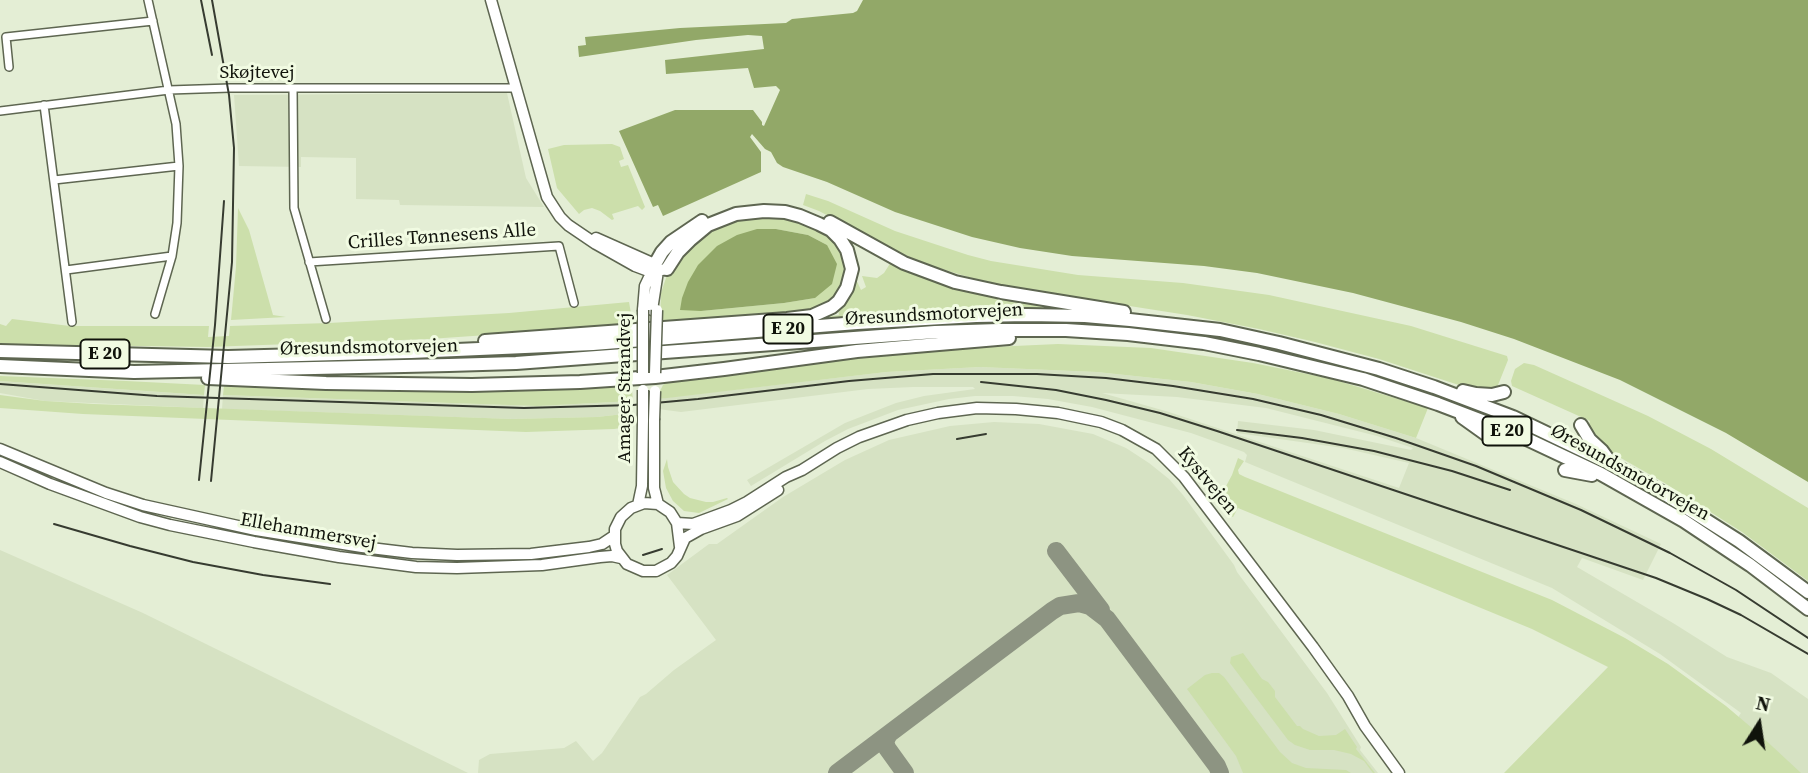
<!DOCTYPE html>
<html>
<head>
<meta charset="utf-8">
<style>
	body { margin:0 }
	#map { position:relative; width:1808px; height:773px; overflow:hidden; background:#e4eed5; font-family:"Source Serif 4",serif }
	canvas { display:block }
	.north { position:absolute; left:1724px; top:689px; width:70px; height:70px; -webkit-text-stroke:5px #f1fbe2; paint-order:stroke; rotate:12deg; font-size:19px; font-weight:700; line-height:28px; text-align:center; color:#10130b }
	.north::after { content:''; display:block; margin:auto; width:24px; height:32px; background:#10130b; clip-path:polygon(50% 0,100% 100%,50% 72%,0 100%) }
</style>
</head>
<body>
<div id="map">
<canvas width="1808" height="773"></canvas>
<div class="north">N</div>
</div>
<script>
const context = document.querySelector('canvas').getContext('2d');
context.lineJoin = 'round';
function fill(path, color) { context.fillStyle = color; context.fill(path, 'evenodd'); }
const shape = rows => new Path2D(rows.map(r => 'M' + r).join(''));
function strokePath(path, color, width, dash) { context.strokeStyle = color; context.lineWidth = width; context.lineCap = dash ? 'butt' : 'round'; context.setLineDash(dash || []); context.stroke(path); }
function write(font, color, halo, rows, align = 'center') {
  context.font = font + ' "Source Serif 4",serif'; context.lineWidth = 6; context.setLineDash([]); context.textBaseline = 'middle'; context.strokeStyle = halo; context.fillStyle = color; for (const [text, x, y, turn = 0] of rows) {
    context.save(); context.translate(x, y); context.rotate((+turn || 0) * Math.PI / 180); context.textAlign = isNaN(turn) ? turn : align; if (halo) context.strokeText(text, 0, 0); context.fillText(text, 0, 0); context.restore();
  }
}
const built = shape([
	[507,93,526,178,544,207,400,205,399,200,356,199,356,158,301,157,301,167,239,166,234,95],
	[980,367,1097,372,1191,382,1258,394,1339,414,1416,438,1576,504,1661,544,1643,580,1582,558,1577,567,1673,623,1727,657,1771,673,1808,699,1808,773,1796,773,1737,719,1741,713,1660,654,1552,588,1245,462,1247,455,1244,452,1191,433,1092,407,1048,399,1013,396,975,396,949,399,898,410,848,429,825,441,751,486,747,480,845,423,896,403,924,396,975,389,973,387,913,387,868,389,681,412,658,409,659,399,671,397,886,372],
	[1102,393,1177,397,1266,408,1377,436,1413,448,1411,450,1314,430,1238,421,1237,433,1343,448,1409,463,1399,488,1169,412],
	[0,381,204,395,203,408,45,401,0,393],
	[223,395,537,406,633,401,633,413,597,417,512,419,222,409],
	[994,422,1039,424,1093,434,1126,448,1149,463,1169,479,1183,495,1234,565,1237,572,1327,693,1361,747,1360,750,1378,773,478,773,479,760,490,754,564,748,576,741,593,761,602,753,640,697,646,694,674,670,716,640,667,575,709,544,717,544,783,497,845,460,889,440,950,426],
	[0,550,143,613,468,773,0,773]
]);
const green = shape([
	[612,144,620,147,624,159,619,161,621,167,628,165,645,207,642,210,638,206,612,214,614,219,612,220,600,211,592,208,584,210,579,214,557,188,548,149,564,145],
	[806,194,828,201,895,231,968,255,991,261,1078,275,1183,283,1269,295,1411,326,1507,356,1508,360,1496,390,1468,388,1379,359,1315,342,1259,329,1187,315,1034,291,982,281,925,264,880,243,819,211,803,205],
	[238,208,249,230,273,315,286,317,231,320,236,267],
	[753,216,784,217,799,221,827,234,836,243,844,257,846,273,841,287,834,298,820,307,804,312,660,323,661,293,667,275,679,258,703,235,719,225,734,220],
	[776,229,808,235,827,245,815,298,784,303,701,311],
	[891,262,1100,311,1000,308,947,310,883,313,811,321,811,319,839,315,838,310,831,311,854,275,861,290,866,287,862,276,877,278,884,273],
	[629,302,633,325,429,339,208,347,0,344,0,324,6,326,12,319,70,326,209,326,208,337,229,336,230,326,329,323,509,313],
	[1058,344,1151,348,1253,363,1332,379,1428,408,1416,438,1339,414,1258,394,1191,382,1097,372,980,367,886,372,659,399,660,391,663,385,669,381,743,374,877,354,927,350],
	[1524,363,1534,365,1648,416,1711,449,1808,508,1808,581,1742,532,1663,482,1605,449,1587,429,1590,421,1512,386,1511,381,1515,369],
	[0,376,126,381,205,385,204,395,0,381],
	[621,384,628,386,632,390,633,401,537,406,223,395,224,386,444,390],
	[0,395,45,401,94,404,512,419,597,417,624,414,627,427,614,429,526,432,83,414,0,408],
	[1238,458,1244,461,1238,470,1239,474,1245,477,1552,600,1625,638,1668,664,1726,706,1759,734,1801,773,1504,773,1608,667,1532,629,1238,508,1233,517,1228,515,1214,496,1193,473,1190,467,1191,463,1196,465,1200,469,1200,473,1213,487,1222,490,1225,488,1232,475],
	[667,459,668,467,673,482,684,494,690,498,706,502,713,502,727,498,728,499,699,513,684,511,673,501,666,488,663,471],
	[1243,653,1262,679,1268,682,1275,691,1275,697,1297,726,1300,726,1303,729,1319,736,1336,735,1345,729,1357,747,1356,749,1375,773,1373,773,1364,761,1351,754,1334,750,1310,750,1295,745,1288,740,1230,663,1231,657],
	[1212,673,1219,673,1224,677,1280,752,1292,763,1306,768,1346,770,1351,773,1243,773,1236,756,1187,689,1205,675]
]);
const water = shape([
	[863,0,1808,0,1808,482,1726,433,1620,380,1514,339,1461,322,1353,293,1257,273,1204,266,1072,256,1020,248,972,237,895,212,827,182,783,167,777,163,771,152,765,149,752,134,750,137,761,152,761,172,663,216,658,205,653,207,619,131,675,110,753,110,762,122,762,125,764,126,780,90,776,86,754,88,748,68,666,74,665,60,764,49,762,36,748,35,696,40,579,57,578,46,586,45,585,37,680,28,786,23,792,19,853,13,857,11],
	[757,229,776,229,808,235,827,245,837,264,832,284,815,298,784,303,701,311,680,310,682,298,688,282,698,265,717,246,737,235]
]);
const taxiway = shape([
	[1056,551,1101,610],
	[889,734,885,741,887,748,905,773],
	[837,773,1052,611,1060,606,1079,603,1090,606,1107,619,1217,766,1220,773]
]);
const street = shape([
	[148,0,176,124,179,166,177,223,172,256,155,314],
	[9,67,6,37,153,21],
	[293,88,294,208,326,319],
	[44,105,72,322],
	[0,111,169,90,230,88,515,88],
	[54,180,179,166],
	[309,262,559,246,574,303],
	[66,270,172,256]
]);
const secondary = shape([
	[491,0,547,197,560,217,568,225,596,244,635,266,651,272,667,269],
	[596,238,650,262,657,269,658,271,652,310],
	[643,310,645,286,654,267],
	[654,420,654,488,658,504],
	[0,449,106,493,143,505,256,530,362,547,412,553,457,555,531,554,589,547,602,544,614,536],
	[0,462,50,484,140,517,170,525,254,542,339,557,416,567,457,568,542,565,600,557,612,556,621,558],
	[638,505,642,486,643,420],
	[677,523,693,524,731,510,747,502,786,477,802,470,837,448,859,437,907,420,938,413,977,408,1016,409,1058,413,1101,422,1122,430,1156,449,1184,477,1313,647,1348,696,1365,726,1399,773],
	[680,547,677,523,670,512,658,504,644,503,631,508,621,517,615,529,615,544,617,551,627,564,643,571,656,571,671,563,677,556,685,538,701,529,737,516,778,490]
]);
const highway = shape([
	[830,222,904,263,955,282,1001,292,1124,312],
	[654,266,662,252,671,242,702,221],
	[485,341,787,319,812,316,832,307,839,301,847,288,852,269,847,250,840,239,831,230,819,224,800,216,785,212,764,211,736,214,708,225,690,240,678,252,667,269],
	[0,351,228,357,411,352,593,344,857,323,976,316,1027,315,1085,316,1130,320,1220,330,1279,343,1379,369,1434,387,1513,417,1613,465,1660,491,1739,541,1808,592],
	[0,366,134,372,449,365,516,363,935,332,999,330,1066,330,1128,334,1204,343,1259,354,1363,379,1438,404,1514,433,1601,474,1684,521,1750,565,1808,609],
	[208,378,326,383,472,385,580,382,655,377,724,369,857,351,1009,338],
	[1463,391,1476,394,1492,395,1504,392],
	[1462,417,1490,437],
	[1581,425,1590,440,1602,451,1610,462],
	[1565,470,1592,475]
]);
const rail = shape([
	[201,0,212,55],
	[981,382,1056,390,1106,400,1160,413,1217,431,1656,578,1707,599,1741,615,1808,654],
	[0,384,157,396,524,408,633,405,698,399,849,381,933,374,1037,374,1106,378,1173,386,1253,399,1321,415,1396,438,1476,466,1581,510,1670,553,1736,590,1808,638],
	[1237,430,1302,438,1374,451,1452,471,1510,490],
	[957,439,986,434],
	[199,480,215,325,224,201],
	[211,481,232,262,234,148,229,95,212,0],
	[54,524,130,546,193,562,263,575,330,584],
	[643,555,662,549]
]);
const secondaryBridge = shape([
	[643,373,643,310],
	[655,373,657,310],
	[643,420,643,390],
	[654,420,655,391]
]);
const shields = [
	[788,329,49],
	[105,354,49],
	[1507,431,49]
];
const shieldNames = [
	["E 20",788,329],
	["E 20",105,354],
	["E 20",1507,431]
];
const streetNames = [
	["Skøjtevej",257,73],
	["Crilles Tønnesens Alle",442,237,-4],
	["Øresundsmotorvejen",934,315,-3],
	["Øresundsmotorvejen",369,348,-1],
	["Amager Strandvej",625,388,-90],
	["Øresundsmotorvejen",1630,473,29],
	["Kystvejen",1207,481,50],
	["Ellehammersvej",308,532,10]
];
fill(built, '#d6e2c3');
fill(green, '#ccdfab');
fill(water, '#92a868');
strokePath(taxiway, '#8d9482', 18);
strokePath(street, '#5e6651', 10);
strokePath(secondary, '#5e6651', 13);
strokePath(highway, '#5e6651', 16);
strokePath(street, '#fff', 7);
strokePath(secondary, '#fff', 10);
strokePath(highway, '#fff', 12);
strokePath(rail, '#363b30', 2);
strokePath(secondaryBridge, '#5e6651', 13, []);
strokePath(secondaryBridge, '#fff', 10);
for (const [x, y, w] of shields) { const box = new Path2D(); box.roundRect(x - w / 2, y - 14.5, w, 29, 5); context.fillStyle = '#f1fbe2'; context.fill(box); strokePath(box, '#10130b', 2); }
write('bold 18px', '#10130b', null, shieldNames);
write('19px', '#10130b', '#f1fbe2', streetNames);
</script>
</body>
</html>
